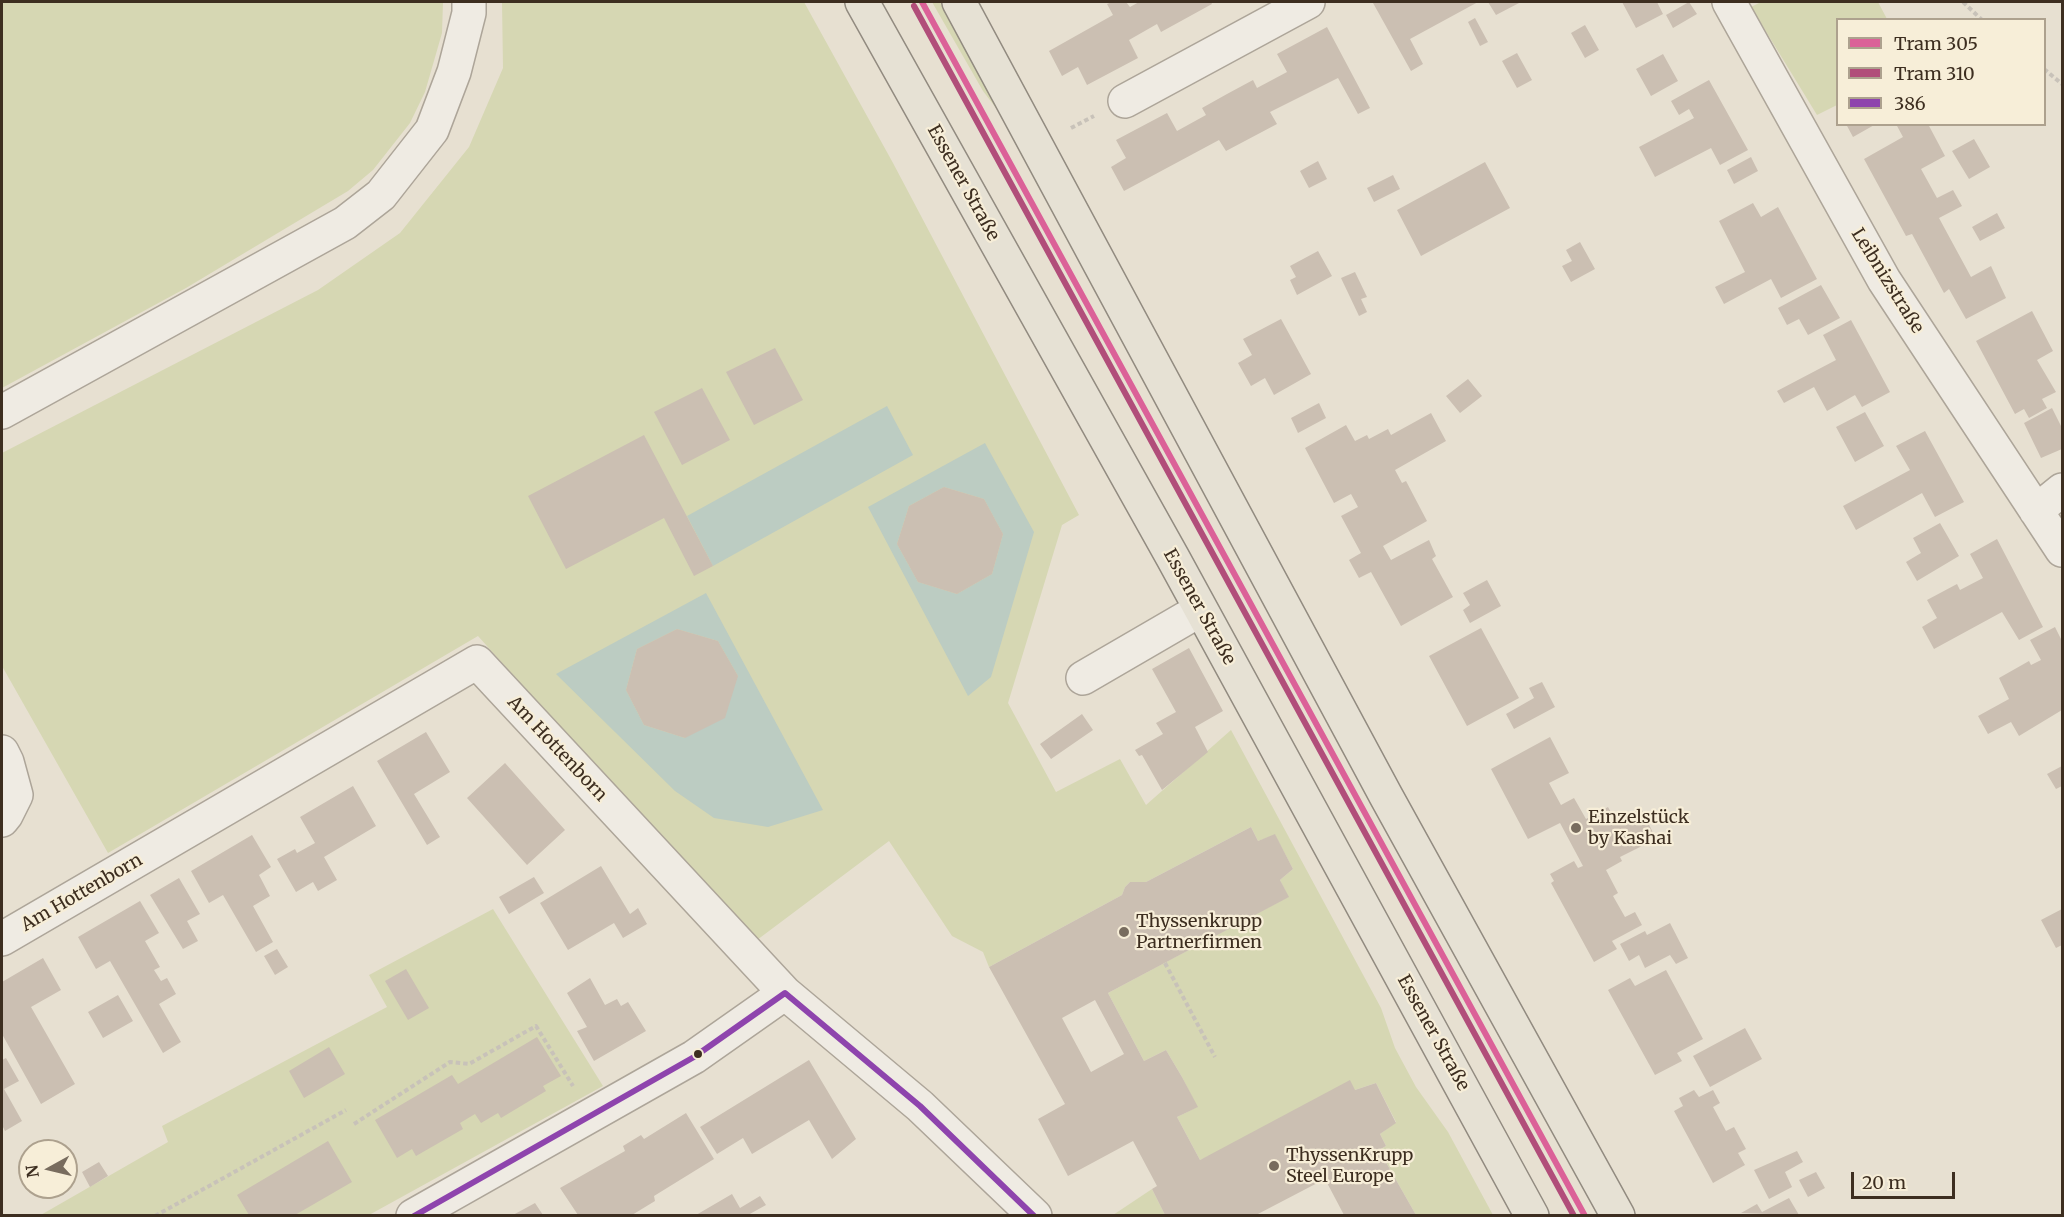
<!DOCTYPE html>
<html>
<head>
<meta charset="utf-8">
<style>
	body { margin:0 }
	#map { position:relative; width:2064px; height:1217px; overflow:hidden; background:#e7e0d1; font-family:Merriweather,serif }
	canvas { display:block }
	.frame { position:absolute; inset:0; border:3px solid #3d2e20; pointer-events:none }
	.legend { position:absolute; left:1836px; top:18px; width:210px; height:108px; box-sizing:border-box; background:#f7eed8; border:2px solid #ada18e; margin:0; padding:8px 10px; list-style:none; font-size:18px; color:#3d2e20 }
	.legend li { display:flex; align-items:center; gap:12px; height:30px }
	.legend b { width:30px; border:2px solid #ada18e }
	.north { position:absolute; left:18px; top:1139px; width:60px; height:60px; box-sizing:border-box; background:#f7eed8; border:2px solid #ada18e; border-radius:50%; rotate:262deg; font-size:16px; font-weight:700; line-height:24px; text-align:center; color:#3d2e20 }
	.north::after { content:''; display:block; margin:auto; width:21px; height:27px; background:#786c5e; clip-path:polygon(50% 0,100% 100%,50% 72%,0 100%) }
	.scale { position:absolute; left:1851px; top:1172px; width:104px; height:27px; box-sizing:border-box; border:3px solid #3d2e20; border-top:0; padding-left:8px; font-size:18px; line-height:21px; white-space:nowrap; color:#3d2e20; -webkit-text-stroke:4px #f7eed8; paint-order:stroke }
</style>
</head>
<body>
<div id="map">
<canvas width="2064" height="1217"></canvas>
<div class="frame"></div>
<ul class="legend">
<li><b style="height:8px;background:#db6198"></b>Tram 305</li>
<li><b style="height:8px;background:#b14e7a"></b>Tram 310</li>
<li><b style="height:8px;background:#8e44ad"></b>386</li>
</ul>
<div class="north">N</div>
<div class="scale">20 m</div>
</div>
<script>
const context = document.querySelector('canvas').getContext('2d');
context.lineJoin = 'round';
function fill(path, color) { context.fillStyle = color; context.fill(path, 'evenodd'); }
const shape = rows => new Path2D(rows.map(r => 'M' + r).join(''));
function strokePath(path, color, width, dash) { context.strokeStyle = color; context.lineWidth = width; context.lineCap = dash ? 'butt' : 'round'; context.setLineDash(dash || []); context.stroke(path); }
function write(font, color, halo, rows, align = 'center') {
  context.font = font + ' Merriweather,serif'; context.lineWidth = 4.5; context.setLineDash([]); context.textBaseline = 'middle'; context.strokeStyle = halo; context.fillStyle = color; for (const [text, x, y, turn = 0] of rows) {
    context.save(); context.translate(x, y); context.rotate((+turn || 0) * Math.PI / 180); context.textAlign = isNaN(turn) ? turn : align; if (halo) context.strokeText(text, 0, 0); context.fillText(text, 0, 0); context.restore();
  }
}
const green = shape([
	[2,2,443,2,442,33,425,92,410,123,373,170,348,191,186,288,2,388],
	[502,2,804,2,893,163,1079,515,1062,525,1008,703,1056,792,1120,759,1146,805,1231,730,1381,1008,1395,1048,1416,1087,1448,1132,1493,1215,1416,1215,1379,1150,1386,1146,1380,1134,1396,1122,1376,1083,1355,1090,1200,1160,1177,1117,1197,1107,1182,1077,1166,1050,1144,1061,1108,993,1288,897,1280,880,1293,869,1275,835,1258,841,1251,827,1146,882,1130,882,1125,887,1122,895,989,967,983,952,952,936,889,841,753,943,478,636,108,853,2,666,2,453,318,290,400,233,469,147,503,68],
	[932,2,940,2,1002,116,983,91],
	[1761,2,1878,2,1887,19,1838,20,1837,105,1817,115,1751,7],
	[493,909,603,1086,369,1215,39,1216,168,1142,162,1126,387,1007,369,975],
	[1152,1189,1165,1215,1113,1215]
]);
const water = shape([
	[887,406,913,455,713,566,687,516],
	[985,443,1034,532,991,677,968,696,868,507],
	[944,487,984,499,1003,534,992,574,957,594,918,582,897,544,909,506],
	[706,593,823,810,768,827,714,818,675,791,556,674],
	[677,629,718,641,738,676,685,738,644,725,626,690,637,649]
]);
const building = shape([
	[1112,2,1126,2,1130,7,1139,2,1211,2,1212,4,1161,32,1157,24,1129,40,1138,58,1087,85,1078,67,1062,76,1049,51,1113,15,1107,4],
	[1478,2,1410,39,1423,64,1411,71,1373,3],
	[1488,2,1521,2,1496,15],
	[1622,2,1657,2,1663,14,1636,28],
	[1689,2,1697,14,1673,28,1666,15],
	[1475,18,1488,42,1480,46,1468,22],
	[1585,25,1599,50,1585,58,1571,33],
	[1327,27,1370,108,1358,114,1338,78,1270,112,1277,124,1226,151,1219,140,1124,191,1111,167,1126,158,1116,140,1167,113,1177,131,1206,115,1202,108,1227,94,1253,80,1257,88,1287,72,1277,54],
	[1517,53,1532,80,1517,88,1502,61],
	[1663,54,1678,81,1651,96,1636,69],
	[1709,80,1748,150,1720,165,1711,148,1655,177,1639,147,1694,118,1689,109,1679,115,1671,101],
	[1846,124,1876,124,1853,137],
	[1896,124,1928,124,1945,156,1921,169,1937,198,1953,190,1962,206,1939,218,1971,277,1991,266,2006,298,1966,319,1949,289,1944,293,1912,234,1906,236,1864,159,1903,137],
	[1974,139,1990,167,1969,179,1952,151],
	[1751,157,1758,171,1734,184,1727,170],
	[1318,161,1327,179,1309,188,1300,171],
	[1485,162,1510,208,1421,256,1397,210],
	[1393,175,1400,189,1374,202,1367,188],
	[1753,203,1761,217,1778,207,1817,279,1781,298,1771,279,1724,304,1715,287,1745,272,1719,221],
	[1997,213,2005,228,1980,241,1972,227],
	[1580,242,1595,269,1571,282,1562,266,1572,261,1566,250],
	[1318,251,1332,276,1297,295,1290,280,1296,277,1290,266],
	[1355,272,1367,297,1361,299,1367,312,1359,316,1341,278],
	[1821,285,1840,318,1808,335,1799,319,1787,325,1778,308],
	[2032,311,2053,351,2037,360,2056,392,2042,399,2047,408,2029,418,2024,409,2015,414,1976,341],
	[1281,319,1311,374,1274,395,1265,378,1251,386,1238,363,1252,355,1243,339],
	[1851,320,1890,392,1862,407,1855,395,1827,411,1814,387,1784,403,1777,391,1836,360,1823,335],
	[775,348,803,400,754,425,726,372],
	[1468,379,1482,396,1460,413,1446,396],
	[702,388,730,440,682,465,654,412],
	[1319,403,1326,418,1298,433,1291,418],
	[2052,408,2062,428,2062,449,2041,458,2024,423],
	[1865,412,1884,446,1855,462,1836,427],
	[1431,413,1446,441,1395,470,1402,483,1406,481,1427,521,1383,546,1391,560,1429,540,1436,556,1432,559,1453,597,1401,626,1371,572,1359,578,1349,560,1361,553,1341,516,1358,507,1351,494,1334,503,1305,448,1346,425,1355,441,1367,435,1369,439,1388,429,1391,435],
	[1925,431,1964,502,1935,517,1922,493,1856,530,1843,506,1910,470,1896,446],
	[644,435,713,566,694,576,664,518,566,569,528,496],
	[944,487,984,499,1003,534,992,574,957,594,918,582,897,544,909,506],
	[1940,523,1959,556,1917,581,1906,562,1921,553,1913,538],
	[1997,539,2043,627,2019,640,2002,612,1934,649,1922,627,1937,618,1927,600,1957,584,1960,590,1983,578,1970,554],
	[1487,580,1501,606,1470,623,1463,610,1470,605,1463,593],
	[2055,627,2062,641,2062,710,2019,736,2011,722,1988,734,1978,716,2009,699,1999,678,2029,661,2031,665,2041,660,2030,640],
	[1481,628,1519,698,1467,726,1429,656],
	[677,629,718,641,738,676,725,718,685,738,644,725,626,690,637,649],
	[1189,648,1223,711,1195,727,1208,752,1162,790,1142,755,1139,756,1135,750,1163,734,1156,723,1176,712,1152,669],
	[1542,682,1555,707,1514,729,1506,714,1534,698,1529,688],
	[1082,714,1093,730,1051,759,1040,744],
	[426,732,450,772,414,794,440,837,427,845,377,761],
	[1550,737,1569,773,1549,783,1561,805,1574,798,1586,819,1608,807,1616,822,1641,808,1656,839,1620,857,1622,861,1606,870,1618,893,1613,896,1625,917,1635,912,1642,925,1612,941,1617,949,1594,962,1551,883,1554,881,1550,874,1574,861,1578,868,1583,866,1560,823,1528,839,1491,769],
	[505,763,565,830,527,865,467,798],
	[2062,766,2062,786,2056,789,2047,774],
	[353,786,376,826,324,857,337,880,318,891,313,882,296,892,277,859,295,849,297,853,315,843,300,817],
	[1251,827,1258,841,1275,834,1293,869,1280,880,1289,897,1108,993,1144,1061,1166,1050,1182,1077,1198,1107,1177,1117,1200,1160,1350,1080,1355,1090,1376,1083,1396,1123,1380,1134,1386,1146,1379,1150,1416,1215,1344,1215,1325,1179,1256,1215,1165,1215,1152,1189,1157,1186,1133,1141,1068,1176,1038,1119,1065,1104,989,967,1122,895,1125,887,1130,882,1146,882],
	[1095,1000,1124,1054,1091,1072,1062,1018],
	[252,835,271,867,259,875,270,896,253,906,273,942,256,952,223,895,209,903,191,871],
	[601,866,630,914,638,908,647,924,623,938,614,923,568,950,540,903],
	[534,877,544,893,509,914,499,897],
	[179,878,200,914,187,921,198,941,183,949,150,895],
	[140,901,159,933,145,941,160,967,154,970,161,981,167,978,176,994,159,1004,181,1042,163,1053,110,961,96,969,78,937],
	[2062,909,2062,945,2056,948,2041,920],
	[1670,923,1688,958,1676,964,1670,955,1645,968,1639,955,1629,961,1620,944,1645,931,1647,935],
	[277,949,288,967,275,975,264,956],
	[43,958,61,990,31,1007,75,1084,41,1104,2,1034,2,982],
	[406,969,429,1008,408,1020,385,981],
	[1666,970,1703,1039,1677,1053,1682,1061,1655,1075,1608,990,1630,978,1635,986],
	[590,978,605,1005,617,999,621,1006,628,1002,646,1031,594,1061,577,1031,587,1027,567,993],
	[118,995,133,1021,103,1038,88,1012],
	[1745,1028,1762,1059,1710,1087,1693,1056],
	[537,1037,561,1076,543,1086,546,1091,501,1118,498,1113,481,1123,475,1114,460,1123,463,1129,416,1156,412,1149,397,1158,375,1120,452,1075,458,1084],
	[329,1047,345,1074,304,1098,289,1071],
	[6,1058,19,1081,4,1089,22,1121,5,1131,2,1125,2,1060],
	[809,1060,856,1139,832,1159,809,1120,752,1154,743,1138,717,1154,700,1127],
	[1694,1090,1699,1097,1713,1090,1720,1103,1713,1107,1726,1131,1734,1127,1746,1149,1738,1153,1745,1165,1713,1183,1674,1111,1683,1106,1679,1098],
	[686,1113,714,1159,654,1196,655,1201,632,1215,578,1215,560,1188,625,1151,623,1146,641,1135,644,1139],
	[328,1141,352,1182,295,1215,249,1215,237,1195],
	[1797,1151,1803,1162,1785,1172,1792,1187,1769,1199,1754,1170],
	[99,1162,108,1176,90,1187,82,1172],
	[1816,1172,1825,1188,1808,1197,1799,1180],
	[732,1194,740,1208,760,1196,766,1205,748,1215,696,1215],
	[1789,1198,1799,1215,1741,1213,1757,1204,1762,1212],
	[535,1203,543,1215,513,1215]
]);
const path = shape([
	[1963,2,1982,20],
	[2044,69,2062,84],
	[1071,128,1094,116],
	[1165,963,1215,1057],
	[354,1124,450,1062,469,1064,536,1026,573,1086],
	[155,1216,346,1110]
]);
const minor = shape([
	[1729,2,1884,280,2062,550],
	[1125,101,1308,2],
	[2,412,345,223,381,195,432,130,454,72,469,13,469,2],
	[2036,511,2062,490],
	[1083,678,1200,610],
	[2,752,7,762,16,795,6,815,2,820],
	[2,939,477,662,785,993,920,1106,1035,1216],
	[413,1216,694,1057,785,993]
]);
const major = shape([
	[862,2,1173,558,1532,1216],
	[959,2,1386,796,1618,1216]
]);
const bus1 = shape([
	[414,1216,694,1057,785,993,920,1106,1034,1216]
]);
const tram1 = shape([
	[922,2,1585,1216]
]);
const tram2 = shape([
	[914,6,1574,1216]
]);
const markers = [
	[1576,828,6,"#786c5e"],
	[1124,932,6,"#786c5e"],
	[698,1054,5,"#3d2e20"],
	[1274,1166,6,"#786c5e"]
];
const streetNames = [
	["Essener Straße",963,183,61],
	["Leibnizstraße",1887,281,58],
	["Essener Straße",1199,607,61],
	["Am Hottenborn",557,749,47],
	["Am Hottenborn",82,893,-30],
	["Essener Straße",1433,1033,61]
];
const poiNames = [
	["Einzelstück",1588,818],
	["by Kashai",1588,839],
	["Thyssenkrupp",1136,922],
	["Partnerfirmen",1136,943],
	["ThyssenKrupp",1286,1156],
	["Steel Europe",1286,1177]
];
fill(green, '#d6d7b3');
fill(water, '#bcccc2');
fill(building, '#cbbfb2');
strokePath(minor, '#ada599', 36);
strokePath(major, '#928b80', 36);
strokePath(path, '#c8c2b9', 4, [4.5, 3]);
strokePath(minor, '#efebe3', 33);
strokePath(major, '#e6e1d4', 33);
strokePath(bus1, '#8e44ad', 6);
strokePath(tram1, '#db6198', 6);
strokePath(tram2, '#b14e7a', 6);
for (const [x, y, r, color] of markers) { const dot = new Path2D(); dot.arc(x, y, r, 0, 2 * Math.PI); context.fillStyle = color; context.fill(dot); strokePath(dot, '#f7eed8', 2); }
write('18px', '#3d2e20', '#f7eed8', streetNames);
write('18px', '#3d2e20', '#f7eed8', poiNames, 'left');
</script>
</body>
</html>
